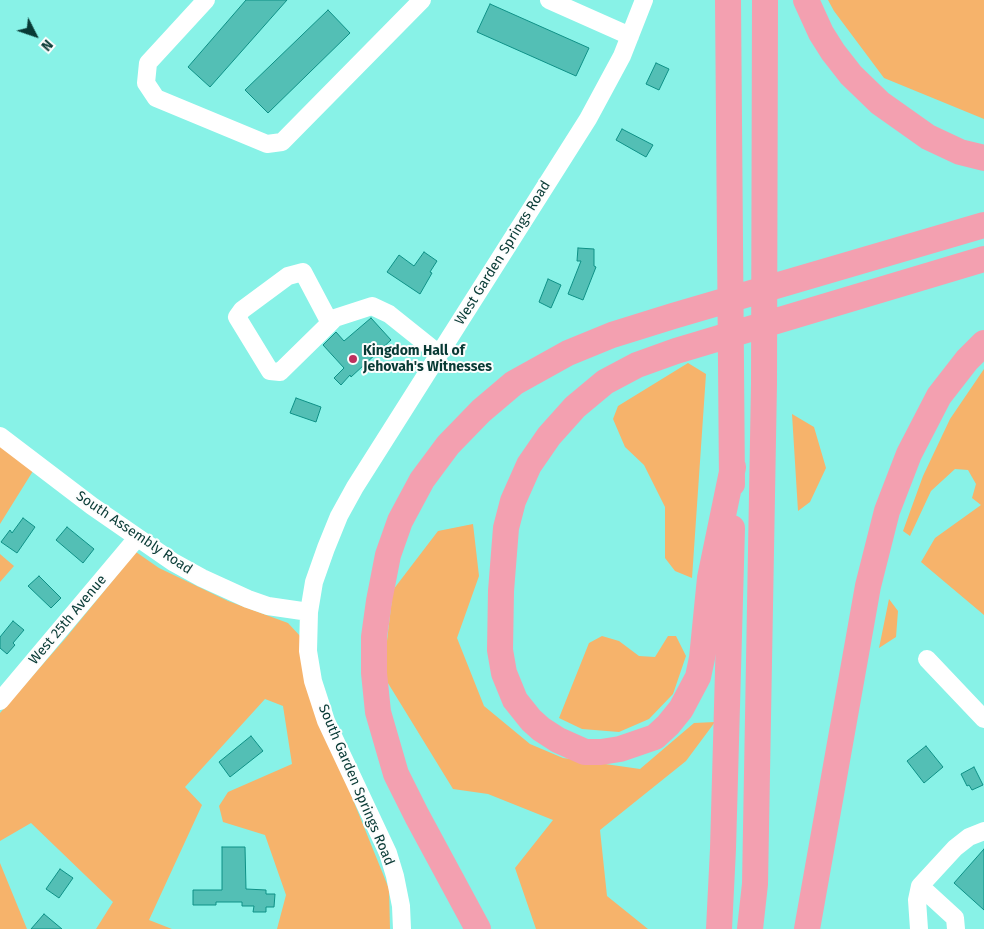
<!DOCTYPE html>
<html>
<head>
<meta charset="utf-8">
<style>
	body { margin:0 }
	#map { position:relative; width:984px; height:929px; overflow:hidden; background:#88f2e7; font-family:"Fira Sans",sans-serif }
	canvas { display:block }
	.north { position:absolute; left:10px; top:10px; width:50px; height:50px; -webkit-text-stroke:4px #fdfdfd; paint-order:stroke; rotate:131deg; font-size:14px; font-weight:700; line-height:20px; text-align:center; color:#083a35 }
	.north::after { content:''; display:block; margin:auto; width:18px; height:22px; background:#083a35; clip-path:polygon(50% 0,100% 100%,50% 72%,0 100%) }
</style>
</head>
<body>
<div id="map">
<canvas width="984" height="929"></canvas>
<div class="north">N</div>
</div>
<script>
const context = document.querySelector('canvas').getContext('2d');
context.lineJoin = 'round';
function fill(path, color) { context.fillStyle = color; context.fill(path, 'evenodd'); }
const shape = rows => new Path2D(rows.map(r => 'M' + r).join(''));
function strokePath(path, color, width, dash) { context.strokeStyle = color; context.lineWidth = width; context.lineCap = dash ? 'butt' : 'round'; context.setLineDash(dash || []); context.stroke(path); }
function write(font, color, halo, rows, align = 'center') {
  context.font = font + ' "Fira Sans",sans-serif'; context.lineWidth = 4; context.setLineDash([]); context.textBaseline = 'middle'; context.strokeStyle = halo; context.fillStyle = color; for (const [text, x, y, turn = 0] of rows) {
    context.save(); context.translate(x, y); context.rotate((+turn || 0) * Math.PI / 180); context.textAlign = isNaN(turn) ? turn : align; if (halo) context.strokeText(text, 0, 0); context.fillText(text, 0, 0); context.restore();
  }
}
const green = shape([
	[828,0,984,0,984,119,884,78,834,11],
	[688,363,706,374,692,578,675,571,665,558,665,507,644,465,625,447,613,419,618,406],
	[984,369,984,615,921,562,935,538,981,505,972,498,976,484,968,470,955,469,931,491,910,536,903,531,923,476,950,419],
	[792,414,814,427,826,468,810,502,798,511],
	[0,445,33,471,0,524],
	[473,524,479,576,457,638,484,706,530,744,563,758,640,769,694,723,715,722,686,761,600,830,607,896,648,929,536,929,515,868,553,820,488,794,453,789,383,675,393,590,438,531],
	[136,552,159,568,228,601,288,623,301,637,335,755,389,889,390,929,277,929,286,895,265,835,223,822,219,806,228,792,292,764,283,706,265,699,185,787,202,805,149,920,172,929,96,929,113,902,31,823,0,841,0,713,65,639],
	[0,554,14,566,0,582],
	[889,599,898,611,896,637,879,648],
	[602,636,619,641,639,656,655,657,668,636,676,636,686,656,673,694,649,719,619,732,582,729,559,718,589,643],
	[0,863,27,929,0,929]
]);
const building = shape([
	[246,0,287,0,210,87,188,67,246,0],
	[490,4,589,48,576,76,477,32,490,4],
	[328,10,350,33,268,113,245,90,328,10],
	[656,63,669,69,659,90,646,84,656,63],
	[622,129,653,145,646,157,616,140,622,129],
	[578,248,594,249,594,266,596,267,583,300,568,294,581,261,577,261,578,248],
	[424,252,437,261,430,272,432,273,420,294,387,272,399,255,414,266,424,252],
	[548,279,561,285,551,308,539,302,548,279],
	[371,318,391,340,351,377,350,375,341,385,334,378,344,368,323,345,336,332,344,341,371,318],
	[296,398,321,407,316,422,290,413,296,398],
	[23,518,35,527,17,553,1,542,10,530,12,533,23,518],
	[67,527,94,549,83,563,56,540,67,527],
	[39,576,61,598,51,608,28,586,39,576],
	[13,621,24,630,13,643,15,645,7,654,0,648,0,637,13,621],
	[251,736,263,751,230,777,219,762,251,736],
	[926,746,943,767,924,783,907,761,926,746],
	[974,767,983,785,972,790,969,785,967,786,961,774,974,767],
	[222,847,245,847,246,889,266,890,266,894,275,894,274,907,266,907,266,912,253,912,254,906,242,906,242,902,216,902,216,905,193,905,193,890,222,890,222,847],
	[984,849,984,910,954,883,984,849],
	[60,869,73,878,59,898,46,889,60,869],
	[44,914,62,929,31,929,44,914]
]);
const minor = shape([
	[206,0,148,63,146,83,156,98,267,144,282,142,422,0],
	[549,0,630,36],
	[330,323,303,272,288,276,242,310,237,317,270,371,280,372,330,323,335,318,372,306,389,314,439,354],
	[0,436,92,506,173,562,202,578,248,599,268,606,309,612],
	[927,659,984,719],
	[0,701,137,538],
	[920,886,955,918,956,929],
	[402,929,401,906,395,876,388,853,326,721,313,681,308,651,309,612,314,582,326,548,339,516,355,487,588,119,622,56,644,0],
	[919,929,917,900,920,886,955,848,969,837,984,831]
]);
const highway = shape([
	[728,0,732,484],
	[806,0,821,33,833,52,851,75,880,103,928,137,960,152,984,158],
	[733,467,710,578,702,658,698,677,681,709,668,725,655,737,620,749,601,752,585,752,558,740,541,729,531,720,515,700,504,673,500,650,501,591,506,528,513,501,529,465,549,436,575,407,605,382,637,365,676,351,984,259],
	[478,929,417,816,396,774,378,712,374,673,374,637,379,601,388,555,400,521,422,480,448,445,481,411,514,383,568,353,612,335,673,316,984,225],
	[719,929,723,849,732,528],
	[750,929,755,884,764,384,765,0],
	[807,929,868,586,887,511,909,454,939,396,967,360,984,343]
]);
const markers = [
	[353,359,5,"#be305e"]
];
const streetNames = [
	["West Garden Springs Road",503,253,-58],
	["South Assembly Road",134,533,34],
	["West 25th Avenue",68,620,-50],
	["South Garden Springs Road",356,785,67]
];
const poiNames = [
	["Kingdom Hall of",363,351],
	["Jehovah's Witnesses",363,367]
];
fill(green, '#f6b36b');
fill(building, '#53bfb5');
strokePath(building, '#0e9086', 1);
strokePath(minor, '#fff', 18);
strokePath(highway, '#f3a0b0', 26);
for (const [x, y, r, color] of markers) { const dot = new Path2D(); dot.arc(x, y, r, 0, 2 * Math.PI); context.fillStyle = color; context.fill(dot); strokePath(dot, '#fdfdfd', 2); }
write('14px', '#083a35', '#fdfdfd', streetNames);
write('bold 14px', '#083a35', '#fdfdfd', poiNames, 'left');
</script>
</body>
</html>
